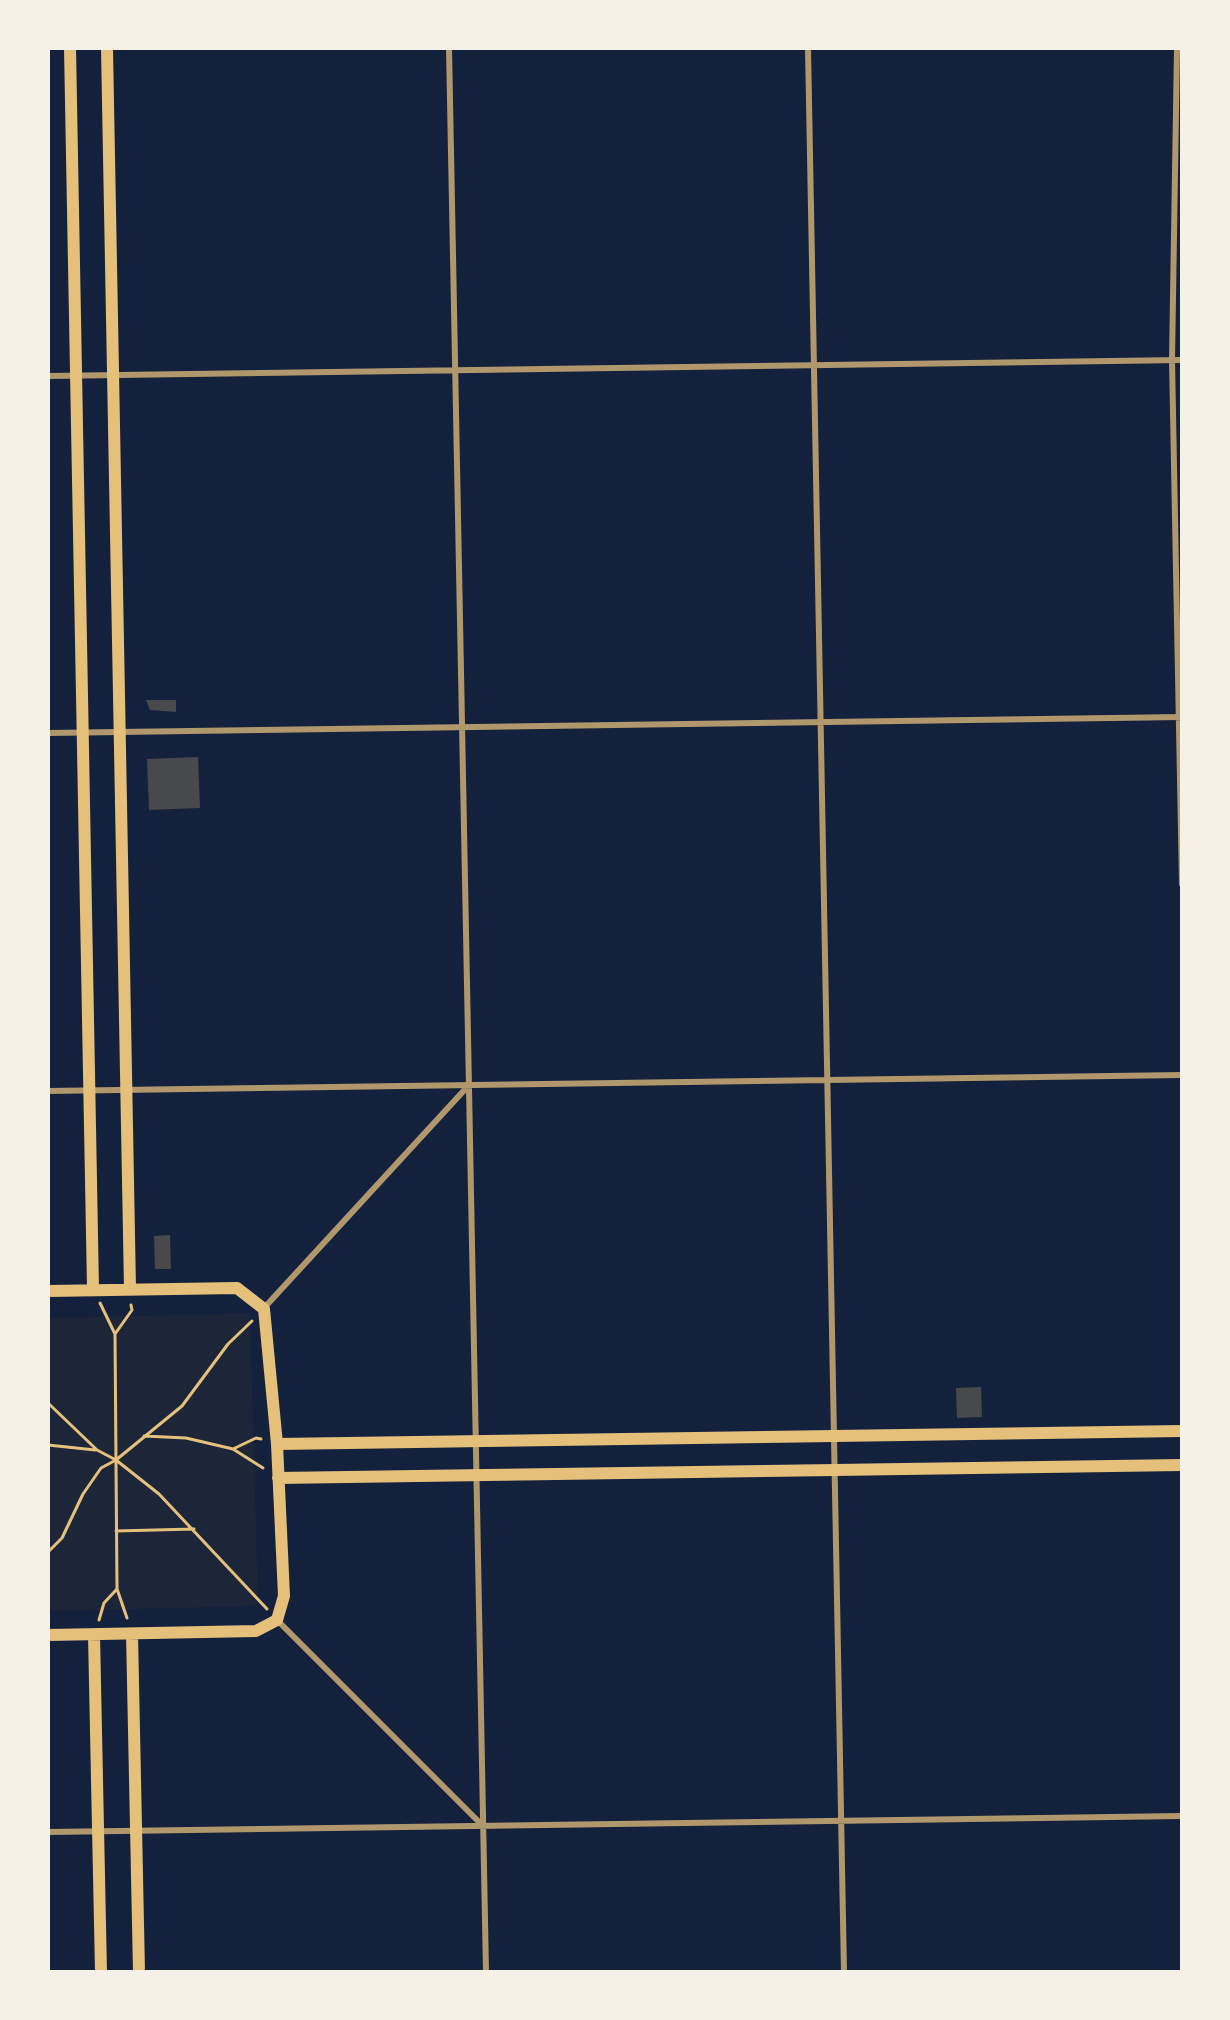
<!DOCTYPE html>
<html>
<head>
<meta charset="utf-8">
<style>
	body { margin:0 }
	#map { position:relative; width:1230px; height:2020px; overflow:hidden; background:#14213d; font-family:"Golos Text",sans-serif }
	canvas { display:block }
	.frame { position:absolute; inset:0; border:50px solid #f6f1e7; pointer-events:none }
</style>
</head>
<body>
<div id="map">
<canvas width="1230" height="2020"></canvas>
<div class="frame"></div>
</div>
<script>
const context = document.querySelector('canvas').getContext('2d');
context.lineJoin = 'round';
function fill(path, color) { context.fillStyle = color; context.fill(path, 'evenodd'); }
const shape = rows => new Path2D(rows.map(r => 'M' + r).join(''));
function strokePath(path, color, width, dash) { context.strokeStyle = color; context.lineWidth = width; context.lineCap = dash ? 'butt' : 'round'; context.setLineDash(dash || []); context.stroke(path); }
const green = shape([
	[250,1313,258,1606,48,1611,48,1318]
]);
const building = shape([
	[146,700,176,700,176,712,150,710],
	[198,757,200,808,149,810,147,759],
	[170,1235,171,1269,155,1269,154,1236],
	[981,1387,982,1417,957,1418,956,1388]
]);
const path = shape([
	[100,1303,115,1334],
	[48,1403,97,1450,116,1460,159,1494,267,1609],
	[144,1436,186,1438,233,1449,263,1468],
	[48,1445,95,1450],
	[233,1449,256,1438,261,1439],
	[116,1531,194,1529],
	[48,1552,62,1538,83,1494,101,1468,116,1460,182,1406,228,1344,252,1321],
	[127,1618,117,1589,115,1334,132,1310,131,1305],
	[99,1620,104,1603,117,1589]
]);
const minor = shape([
	[449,48,486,1972],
	[808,48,844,1972],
	[1177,48,1172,360,1182,884],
	[48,376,1182,360],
	[48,733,1182,717],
	[48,1091,1182,1075],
	[264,1308,469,1085],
	[277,1620,483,1826],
	[48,1832,1182,1816]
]);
const secondary = shape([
	[70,48,93,1288],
	[107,48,130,1288],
	[48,1291,237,1288,264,1309,277,1444,284,1596,277,1620,256,1631,48,1635],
	[277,1444,1182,1431],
	[278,1478,1182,1465],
	[132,1634,139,1972],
	[94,1635,101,1972]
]);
fill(green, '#1d2539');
fill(building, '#48494c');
strokePath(path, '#e5c07b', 3);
strokePath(minor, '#b1986c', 6);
strokePath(secondary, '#e5c07b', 12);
</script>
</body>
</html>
